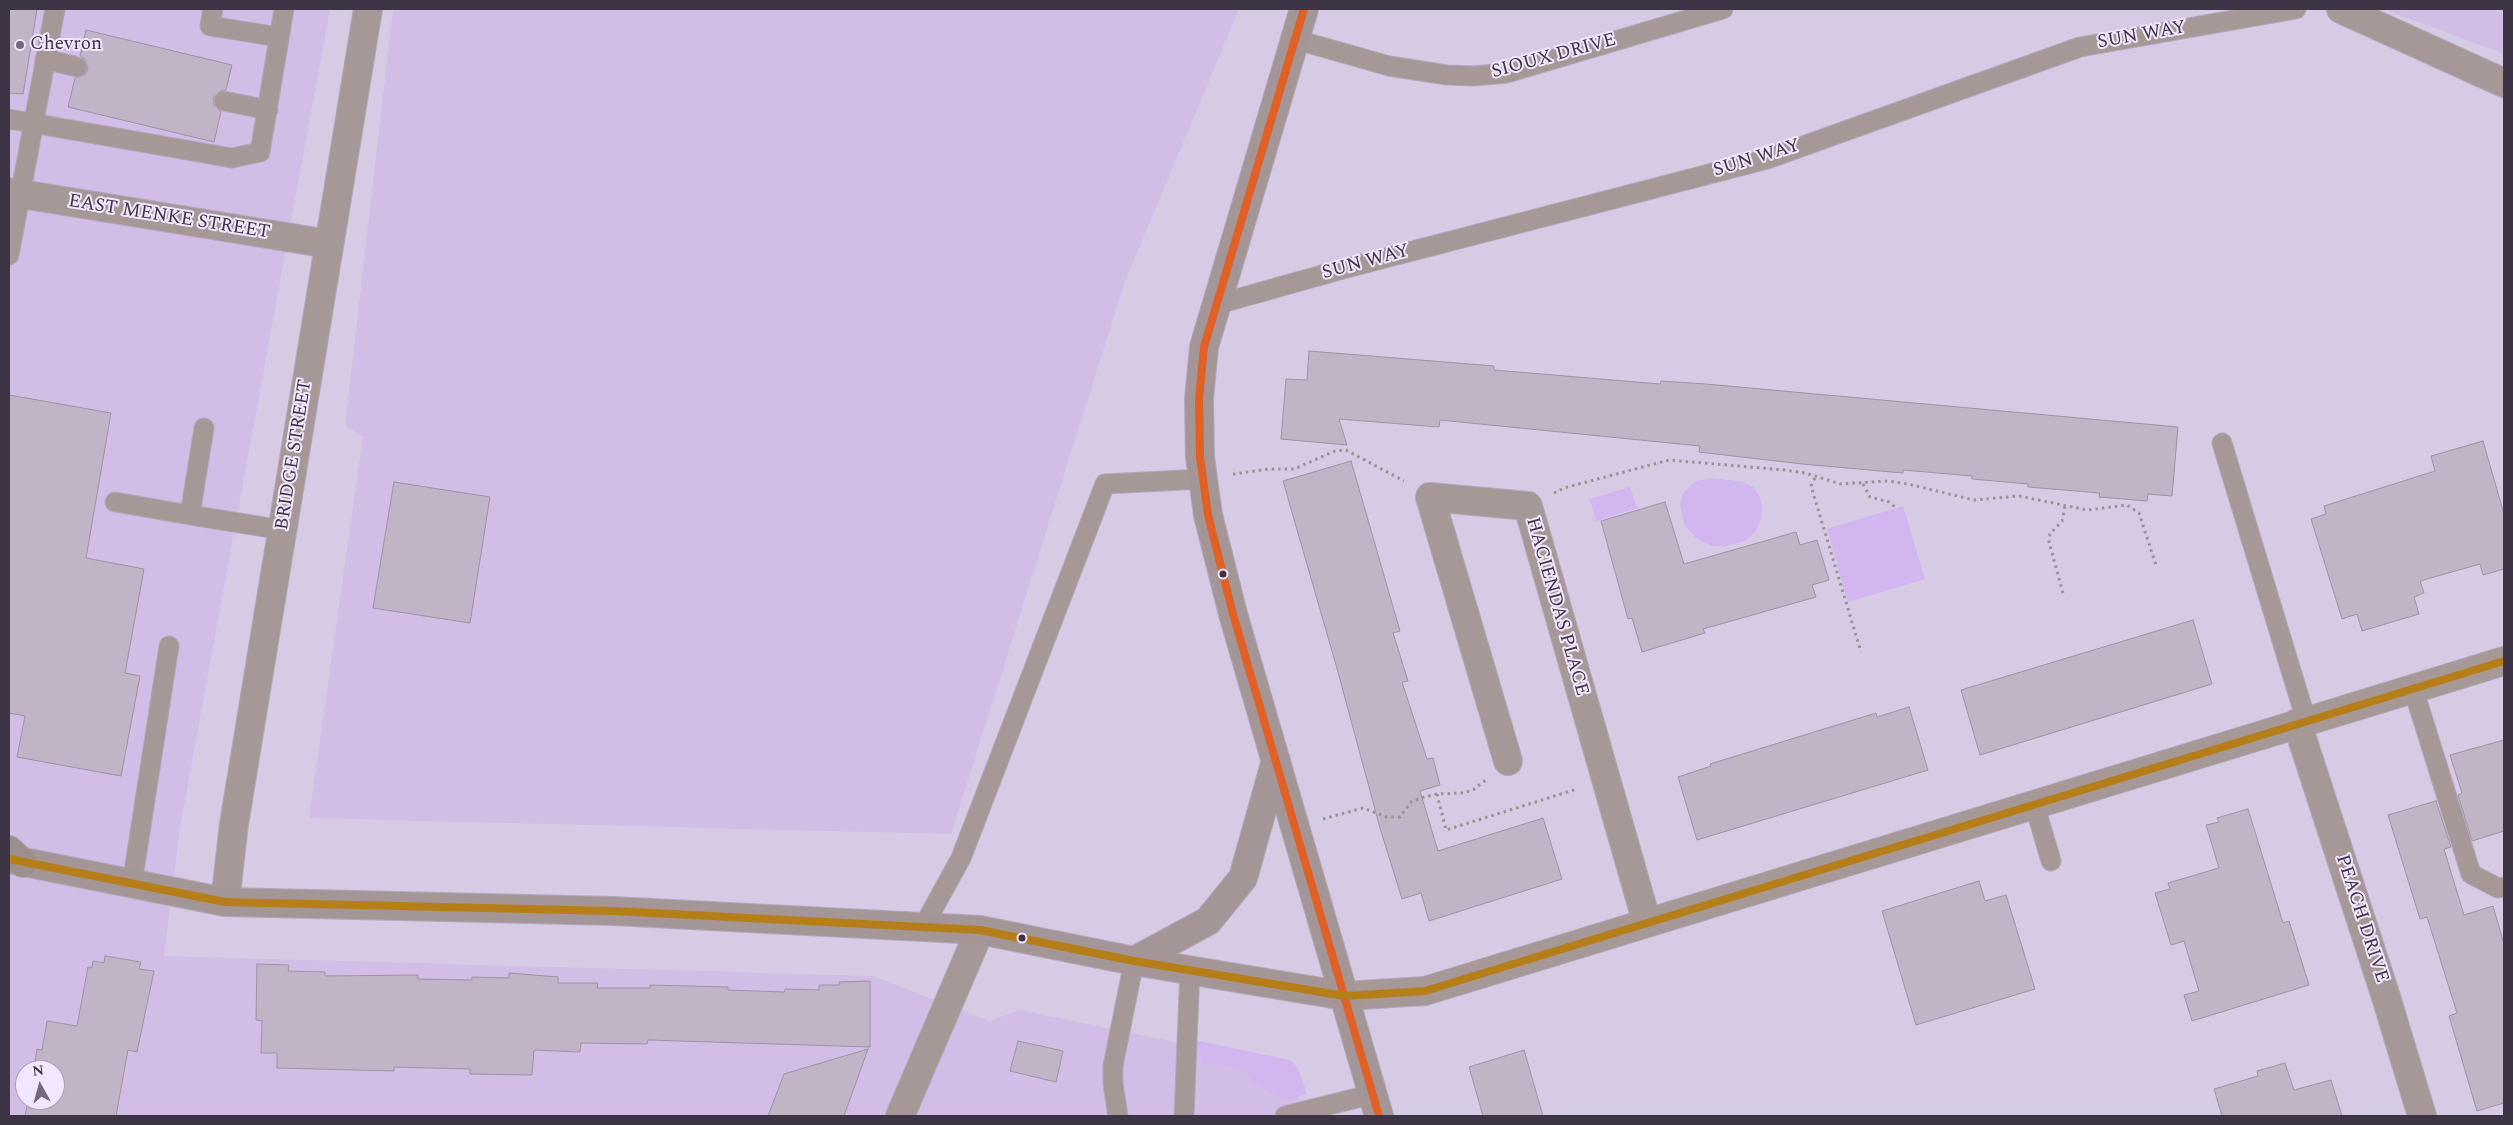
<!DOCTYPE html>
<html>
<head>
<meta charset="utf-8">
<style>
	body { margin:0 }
	#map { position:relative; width:2513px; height:1125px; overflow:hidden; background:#d7cae4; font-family:Spectral,serif }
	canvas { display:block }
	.frame { position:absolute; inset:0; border:10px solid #3d3446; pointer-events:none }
	.north { position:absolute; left:15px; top:1060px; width:50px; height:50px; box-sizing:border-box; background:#f2e7fe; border:1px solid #aa9fb4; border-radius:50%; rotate:353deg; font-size:14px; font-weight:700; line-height:20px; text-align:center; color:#3d3446 }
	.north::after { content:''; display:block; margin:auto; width:18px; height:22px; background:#73687d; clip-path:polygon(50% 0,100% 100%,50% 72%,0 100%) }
</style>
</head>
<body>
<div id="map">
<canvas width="2513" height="1125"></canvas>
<div class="frame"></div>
<div class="north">N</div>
</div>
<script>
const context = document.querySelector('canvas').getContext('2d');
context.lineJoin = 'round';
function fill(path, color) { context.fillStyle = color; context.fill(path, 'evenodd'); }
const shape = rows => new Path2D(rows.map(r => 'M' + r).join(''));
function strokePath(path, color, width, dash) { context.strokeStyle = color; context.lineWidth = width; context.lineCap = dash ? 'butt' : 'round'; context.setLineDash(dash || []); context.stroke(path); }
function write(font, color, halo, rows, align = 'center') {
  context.font = font + ' Spectral,serif'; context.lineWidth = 4; context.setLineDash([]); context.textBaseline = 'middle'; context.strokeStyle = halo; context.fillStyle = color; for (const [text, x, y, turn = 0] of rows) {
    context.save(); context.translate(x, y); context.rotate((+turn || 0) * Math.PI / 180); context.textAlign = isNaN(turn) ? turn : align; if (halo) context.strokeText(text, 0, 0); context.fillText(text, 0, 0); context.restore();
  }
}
const built = shape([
	[9,9,330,9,180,827,164,956,873,976,989,1021,1020,1010,1290,1066,1305,1116,9,1116],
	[25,1070,55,1070,55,1100,25,1100],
	[393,9,1239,9,1124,284,951,834,309,818,363,437,345,426],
	[2384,9,2504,9,2504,54]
]);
const green = shape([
	[1713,478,1743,482,1753,487,1759,495,1762,506,1761,520,1755,532,1745,541,1725,546,1711,546,1696,538,1685,526,1680,506,1682,494,1696,481],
	[1630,487,1637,508,1596,521,1590,499],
	[1903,506,1925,579,1848,602,1827,529],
	[1194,1040,1290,1060,1298,1068,1307,1094,1285,1100,1252,1083,1247,1070,1203,1063]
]);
const building = shape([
	[9,9,37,9,23,94,9,93,9,9],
	[86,30,232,65,226,90,220,91,213,98,214,105,221,112,214,142,68,107,75,78,85,75,88,69,85,59,80,56,86,30],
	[1309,351,1494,366,1494,370,1660,384,1661,381,1706,384,2178,427,2172,496,2148,494,2147,501,2099,497,2100,493,2028,487,2028,484,1972,479,1972,476,1903,470,1903,473,1802,464,1699,452,1700,446,1440,420,1439,427,1339,419,1347,445,1281,439,1286,379,1307,380,1309,351],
	[9,395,111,413,86,558,144,569,125,673,140,676,121,776,17,757,25,716,9,713,9,395],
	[2483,441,2504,514,2504,569,2483,575,2480,564,2420,581,2424,593,2414,597,2419,614,2362,631,2357,614,2342,619,2311,519,2326,514,2324,506,2435,471,2431,456,2483,441],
	[1351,461,1400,631,1393,633,1408,681,1402,682,1427,759,1433,758,1440,785,1420,791,1438,851,1543,818,1562,879,1429,921,1421,893,1402,899,1380,828,1338,672,1283,481,1351,461],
	[394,482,490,497,470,623,373,608,394,482],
	[1665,502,1684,564,1796,532,1800,545,1817,540,1829,580,1812,585,1816,597,1703,629,1705,633,1642,652,1632,618,1628,619,1601,521,1665,502],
	[2193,620,2212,684,1980,755,1961,690,2193,620],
	[1909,707,1928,770,1697,840,1678,777,1711,766,1710,764,1876,713,1877,717,1909,707],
	[2504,740,2504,831,2472,841,2458,795,2462,793,2450,755,2504,740],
	[2436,801,2451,847,2444,849,2464,915,2493,906,2504,944,2504,1103,2477,1111,2449,1016,2457,1013,2427,917,2420,919,2388,815,2436,801],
	[2248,809,2283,923,2289,921,2309,985,2192,1021,2184,995,2199,991,2184,941,2171,945,2155,893,2170,889,2168,883,2219,868,2206,825,2219,822,2217,818,2248,809],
	[1979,881,1985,901,2006,895,2035,989,1916,1025,1882,911,1979,881],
	[105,956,141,962,139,969,154,971,137,1052,128,1050,116,1116,25,1116,28,1100,55,1100,55,1070,34,1070,37,1049,42,1050,47,1021,77,1026,88,967,92,968,93,961,104,963,105,956],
	[257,964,289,965,288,971,325,972,325,976,418,975,418,979,472,980,472,977,509,978,509,973,558,977,558,983,598,983,597,988,650,988,650,985,728,987,728,990,784,992,785,989,819,990,819,985,839,985,839,982,870,981,870,1047,648,1040,647,1044,581,1043,580,1052,534,1050,532,1075,470,1074,470,1069,394,1067,394,1071,277,1068,277,1053,261,1053,262,1021,256,1020,257,964],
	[1018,1041,1063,1051,1056,1082,1010,1071,1018,1041],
	[868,1049,844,1116,768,1116,784,1074,868,1049],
	[1524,1050,1543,1116,1483,1116,1469,1067,1524,1050],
	[2285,1063,2294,1090,2331,1080,2342,1116,2222,1116,2214,1089,2258,1076,2257,1071,2285,1063]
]);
const path = shape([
	[1233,474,1269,469,1294,469,1335,451,1346,450,1404,481],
	[1815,478,1811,486,1861,652],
	[1863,484,1870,497,1889,502,1896,508],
	[1554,493,1564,488,1669,460,1785,470,1805,473,1841,484,1888,481,1908,484,1974,500,2019,496,2087,510,2127,505,2139,513,2156,565],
	[2063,593,2049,542,2050,534,2062,521,2065,506],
	[1437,794,1446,830,1577,789],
	[1323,819,1363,808,1387,817,1400,817,1411,802,1421,798,1437,794,1463,793,1473,790,1487,779]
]);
const lane = shape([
	[213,9,210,26,279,37],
	[1294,39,1389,66,1447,75,1474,76,1507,73,1723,9],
	[45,59,77,67],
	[224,101,268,110],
	[9,119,232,158,260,152,284,9],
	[9,255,55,9],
	[1215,305,1343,269,1767,159,2080,47,2296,9],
	[204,428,190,515,283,530],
	[2222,443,2306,720],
	[115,502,190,515],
	[2413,688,2471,874,2498,888,2504,887],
	[2034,803,2051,861],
	[132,884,169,646],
	[923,927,961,858,1105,484,1203,479],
	[1118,1116,1113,1084,1113,1066,1134,961],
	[1184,1116,1190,969],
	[1285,1116,1373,1094]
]);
const street = shape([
	[2341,9,2504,83],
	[9,192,329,244],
	[2297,723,2386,997,2422,1116],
	[1508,761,1430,497,1528,506,1647,923],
	[225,902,234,824,368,9],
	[1345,996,1425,991,2504,661],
	[900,1116,980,930]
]);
const secondary = shape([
	[1304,9,1204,347,1199,399,1200,457,1208,515,1233,614,1379,1116],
	[9,859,225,902,614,911,980,930,1134,961,1345,996],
	[1134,961,1208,921,1243,878,1276,760]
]);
const primary = shape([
	[9,850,23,863]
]);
const bus1 = shape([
	[1304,9,1204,347,1199,399,1200,457,1208,515,1233,614,1379,1116]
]);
const bus2 = shape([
	[9,859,225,902,614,911,980,930,1134,961,1345,996,1425,991,2504,661]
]);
const markers = [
	[20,45,5,"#73687d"],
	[1223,574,4.5,"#3d3446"],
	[1022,938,4.5,"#3d3446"]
];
const streetNames = [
	["SUN WAY",2142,36,-10],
	["SIOUX DRIVE",1554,57,-15],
	["SUN WAY",1757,159,-17],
	["EAST MENKE STREET",169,218,9],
	["SUN WAY",1366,263,-15],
	["BRIDGE STREET",295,455,-81],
	["HACIENDAS PLACE",1556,607,74],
	["PEACH DRIVE",2361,919,72]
];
const poiNames = [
	["Chevron",30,45]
];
fill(built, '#d2bde6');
fill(green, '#d2b6ef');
fill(building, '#c2b4c7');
strokePath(building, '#9f92a5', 1);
strokePath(lane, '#b2a8bd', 21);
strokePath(street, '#b2a8bd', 30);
strokePath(secondary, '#b2a8bd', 30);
strokePath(primary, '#b2a8bd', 30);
strokePath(path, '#9c9293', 3, [2.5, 4]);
strokePath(lane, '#a59896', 19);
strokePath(street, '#a59896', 28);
strokePath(secondary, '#a49696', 28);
strokePath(primary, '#9e8f8f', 28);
strokePath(bus1, '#e06026', 8);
strokePath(bus2, '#b67e18', 8);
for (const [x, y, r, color] of markers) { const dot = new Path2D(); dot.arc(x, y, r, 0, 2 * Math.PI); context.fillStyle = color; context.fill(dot); strokePath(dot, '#f2e7fe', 2); }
write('19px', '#3d3446', '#f2e7fe', streetNames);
write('19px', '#3d3446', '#f2e7fe', poiNames, 'left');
</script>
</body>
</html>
